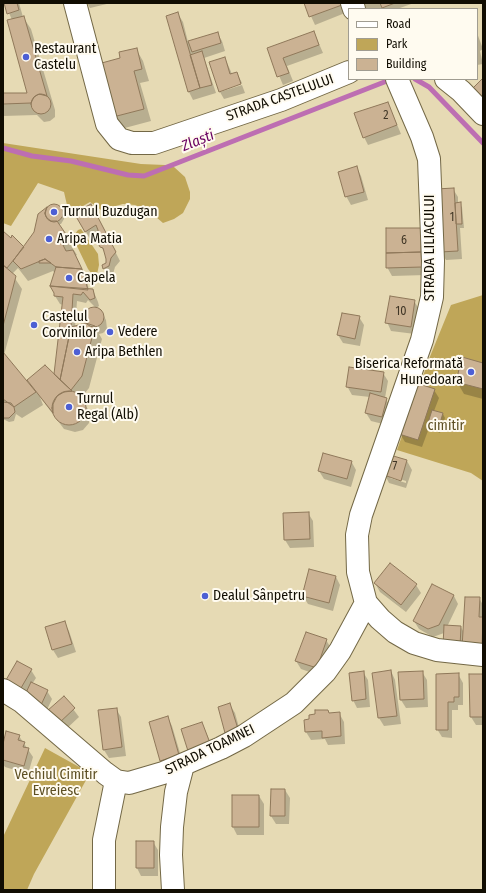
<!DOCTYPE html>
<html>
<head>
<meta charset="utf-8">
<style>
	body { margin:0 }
	#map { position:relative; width:486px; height:893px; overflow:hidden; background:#e6dab4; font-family:"Fira Sans Condensed",sans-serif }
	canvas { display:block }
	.frame { position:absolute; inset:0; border:4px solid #110d02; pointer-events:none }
	.legend { position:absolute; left:348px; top:8px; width:130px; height:72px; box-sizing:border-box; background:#fffbf0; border:1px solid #a09c91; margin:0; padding:5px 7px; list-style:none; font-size:12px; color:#110d02 }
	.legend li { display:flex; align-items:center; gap:8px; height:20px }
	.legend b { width:20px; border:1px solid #a09c91 }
</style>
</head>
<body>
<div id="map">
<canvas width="486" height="893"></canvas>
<div class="frame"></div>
<ul class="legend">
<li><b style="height:5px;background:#fff"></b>Road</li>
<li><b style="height:11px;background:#bfa658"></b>Park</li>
<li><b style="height:11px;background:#cbb293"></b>Building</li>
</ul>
</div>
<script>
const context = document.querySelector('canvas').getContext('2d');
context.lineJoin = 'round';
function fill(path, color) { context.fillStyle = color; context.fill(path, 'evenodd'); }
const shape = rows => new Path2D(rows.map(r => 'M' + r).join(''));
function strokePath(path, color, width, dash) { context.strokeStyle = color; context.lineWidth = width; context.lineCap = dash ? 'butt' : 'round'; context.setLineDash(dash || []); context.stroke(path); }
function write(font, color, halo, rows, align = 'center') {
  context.font = font + ' "Fira Sans Condensed",sans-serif'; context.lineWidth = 4; context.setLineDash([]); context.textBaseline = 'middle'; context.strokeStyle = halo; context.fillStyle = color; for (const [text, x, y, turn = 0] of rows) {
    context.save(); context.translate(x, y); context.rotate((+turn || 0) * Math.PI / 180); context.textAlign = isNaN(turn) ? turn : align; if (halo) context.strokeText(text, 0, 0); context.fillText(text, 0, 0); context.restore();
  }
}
const green = shape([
	[3,143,141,164,165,165,174,167,185,177,190,192,190,199,183,213,174,219,163,223,149,211,135,205,123,204,101,210,90,202,69,214,64,192,38,183,11,226,3,223],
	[81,229,98,254,99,265,96,279,88,269,76,244,75,234,78,230],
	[483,295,483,481,471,473,397,450,429,359,451,305],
	[45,748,90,773,34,874,27,890,3,890,3,837]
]);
const shadow = shape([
	[5,3,19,3,23,17,31,29,55,110,55,117,50,121,44,122,37,115,3,116,3,94,28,94,12,20],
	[87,3,111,3,90,8],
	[305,3,342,3,345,13,315,25],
	[363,3,414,3,397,9,366,9],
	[178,14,183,22,188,42,217,33,222,41,225,51,204,58,216,93,193,100,189,92],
	[314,32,323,53,287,66,293,81,283,85,268,49],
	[477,33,483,49,480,51,483,64,477,65],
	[136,49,143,61,149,81,140,83,151,121,121,129,114,117,122,58],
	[225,58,232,74,237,73,242,83,220,90],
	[242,85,245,93,224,99,220,92],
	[388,103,401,134,368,145,364,137],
	[357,168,361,176,368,200,351,205,346,196],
	[453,189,458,197,458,204,462,207,464,228,460,228,462,259,446,260,441,252],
	[56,205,64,214,64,219,61,224,57,224,77,255,75,256,87,280,89,291,93,290,98,302,99,306,96,308,88,300,86,303,77,301,75,327,87,324,86,314,90,309,95,308,101,311,106,320,107,329,103,333,99,334,102,339,89,388,81,398,89,411,89,423,83,430,75,432,64,429,40,397,43,405,22,418,16,414,14,421,9,422,3,419,3,233,24,248,35,233,45,210,46,212,50,206],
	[18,268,28,281,53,271,55,273,55,296,60,304,63,305,55,376,29,380,31,388,4,355,22,289,12,274],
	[76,214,96,214,120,261,115,267,113,274,109,276,104,268,107,264,106,255,99,243,99,234,90,239],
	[421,229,426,275,392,276,387,267],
	[414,301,419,309,415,334,391,331,387,322],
	[359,317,364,325,360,346,343,343,338,335],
	[483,364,483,399,464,394,457,382],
	[383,373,388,381,385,398,391,407,387,425,371,421,366,413,370,397,352,395,347,386],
	[434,390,439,398,434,411,443,414,445,418,440,433,429,428,422,447,405,442,400,434],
	[391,456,407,461,412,470,406,488,389,483,385,475],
	[390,476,406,481,406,483,390,478],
	[351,461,356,470,351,487,324,479,319,471],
	[308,513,313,521,314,547,290,548,285,540],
	[336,577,340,585,333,611,308,604,303,596],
	[375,583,416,585,421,593,406,612,380,592],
	[454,596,458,604,447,627,461,627,464,633,479,598,483,605,483,657,444,633,433,637,419,629,414,621],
	[64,622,69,631,76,652,58,658,53,650,47,628],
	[326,640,331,648,321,676,301,669,296,661],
	[31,670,36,678,32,684,47,691,52,699,46,712,12,689],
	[391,671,395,680,401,724,384,726,379,718],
	[363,672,368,680,370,707,357,708,353,700],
	[422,672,427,680,428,707,406,708,401,700,399,673],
	[458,674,463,683,463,705,458,705,458,710,452,710,452,738,442,737,437,729],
	[483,675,483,725,476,725,471,717],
	[64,697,79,717,64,731,48,711],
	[230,705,235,713,242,738,230,741,226,733],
	[116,709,121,717,126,756,109,758,104,750],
	[328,711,330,714,339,713,344,722,345,744,328,745,325,739,311,740,306,732,310,720],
	[168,718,172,726,183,763,166,769,161,760],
	[202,723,214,751,194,758],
	[19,736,33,757,28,774,5,767,3,764,3,748],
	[285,790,290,798,289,824,276,824,271,816],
	[233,796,259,796,264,804,264,835,237,835,233,827],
	[153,842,158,850,158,876,141,876,137,868]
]);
const stream = shape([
	[415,79,429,87,483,143],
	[3,148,32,156,71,161,128,175,144,176,392,79]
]);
const building = shape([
	[4,3,17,3,19,10,7,14,4,3],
	[304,3,341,3,342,5,309,17,304,3],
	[380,3,395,3,382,8,380,3],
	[178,12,200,88,188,92,166,16,178,12],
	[24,16,47,96,39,94,34,97,31,103,3,104,3,93,27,93,7,20,24,16],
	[314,31,319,45,283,58,289,73,277,77,267,48,314,31],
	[218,32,221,43,192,52,188,41,218,32],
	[137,48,142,69,134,71,144,109,113,117,98,64,120,58,119,52,137,48],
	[202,51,212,85,200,88,190,55,202,51],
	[225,57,230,74,237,72,241,84,219,92,209,62,225,57],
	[483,78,483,99,473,88,483,78],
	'31 104a10 10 0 1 1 20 0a10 10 0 1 1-20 0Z',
	[388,102,397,125,363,138,354,113,388,102],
	[357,166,364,192,345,197,338,172,357,166],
	[454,188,458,251,440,252,436,189,454,188],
	[461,202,462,224,456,224,455,203,461,202],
	[91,204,116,252,111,258,109,266,103,269,102,265,106,263,106,259,103,248,100,247,97,241,98,230,96,225,85,232,74,213,91,204],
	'45 213a9 9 0 1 1 18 0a9 9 0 1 1-18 0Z',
	[47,207,45,214,47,218,51,221,57,221,72,243,63,245,66,251,73,250,82,269,56,267,45,259,21,269,13,261,34,232,38,214,47,207],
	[386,228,421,228,421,252,386,253,386,228],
	[3,231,11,238,12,235,24,247,7,268,3,265,3,231],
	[421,252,422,267,386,268,386,253,421,252],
	[45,259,51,263,39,263,39,261,45,259],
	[3,265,16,276,3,326,3,265],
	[56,267,82,269,88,290,50,286,56,267],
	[50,286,93,289,95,298,90,300,83,292,81,295,73,294,71,327,60,380,54,374,63,297,54,296,54,293,50,286],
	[390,296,415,300,411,327,385,323,390,296],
	'84 317a10 10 0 1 1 20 0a10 10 0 1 1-20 0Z',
	[342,313,360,316,355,339,337,335,342,313],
	[86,323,95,326,82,376,71,390,60,380,71,327,86,323],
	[3,352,36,392,14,407,3,399,3,352],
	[462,357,483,363,483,389,456,382,462,357],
	[45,365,72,391,64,392,57,396,53,404,53,413,27,380,45,365],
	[349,367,384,372,381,392,346,387,349,367],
	[416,383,435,389,418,440,399,434,416,383],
	'52 408a17 17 0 1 1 34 0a17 17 0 1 1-34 0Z',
	[370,393,387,398,382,417,365,413,370,393],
	[3,402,11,403,14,407,15,412,9,418,3,418,3,402],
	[432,410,443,413,438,430,427,426,432,410],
	[323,453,352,461,347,479,318,471,323,453],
	[390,455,407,460,401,481,384,475,390,455],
	[309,512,310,539,284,540,283,513,309,512],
	[390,563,417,584,401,605,374,583,390,563],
	[309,569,336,576,329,603,302,596,309,569],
	[432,584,454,595,439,625,428,629,413,621,432,584],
	[465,597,480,597,479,617,483,617,482,649,462,648,465,597],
	[65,621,72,644,52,650,45,627,65,621],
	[444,625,461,626,460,647,443,646,444,625],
	[306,632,327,639,317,668,295,661,306,632],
	[17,661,32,669,21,688,6,680,17,661],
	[391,670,397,716,378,718,372,673,391,670],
	[364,671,366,699,352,701,349,673,364,671],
	[423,671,424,699,400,700,398,672,423,671],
	[459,673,459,697,454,697,454,702,448,702,448,730,436,730,436,674,459,673],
	[469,674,483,674,483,717,470,717,469,674],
	[31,682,48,690,41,705,24,697,31,682],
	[64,696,75,708,58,724,47,711,64,696],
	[230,703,238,729,225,733,218,707,230,703],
	[117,708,122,747,103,750,98,710,117,708],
	[315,710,328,710,329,713,340,712,341,736,322,738,322,731,305,732,304,720,309,719,309,715,315,714,315,710],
	[168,716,179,755,160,761,149,722,168,716],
	[202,722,210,743,188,751,181,729,202,722],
	[6,731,20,735,18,740,25,742,23,747,29,748,24,766,3,760,3,744,6,731],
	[271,789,285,789,285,816,270,816,271,789],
	[232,795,259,795,259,827,232,827,232,795],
	[136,841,154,841,154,868,136,868,136,841]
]);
const minor = shape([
	[75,3,107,124,119,139,132,143,154,143,281,100,349,72],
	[352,3,354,9],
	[397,79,422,137,429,159,433,261,432,297,422,340,361,515,357,535,358,572,366,603,380,619,395,632,414,643,437,650,483,655],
	[446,79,461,91,483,114],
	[3,690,21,701,105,773,116,781,129,783,163,773,221,748,244,736,294,703,325,672,340,651,366,603],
	[104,890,104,840,116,781],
	[173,890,171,855,172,827,176,792,183,765]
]);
const markers = [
	[26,57,4,"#4d5fd4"],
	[54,212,4,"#4d5fd4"],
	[49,239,4,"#4d5fd4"],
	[69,278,4,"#4d5fd4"],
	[34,325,4,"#4d5fd4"],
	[110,332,4,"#4d5fd4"],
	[77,352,4,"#4d5fd4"],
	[471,372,4,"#4d5fd4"],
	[69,407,4,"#4d5fd4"],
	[205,596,4,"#4d5fd4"]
];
const numberNames = [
	["2",386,116],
	["1",452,218],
	["6",404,241],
	["10",401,312],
	["7",395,467]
];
const poiNames = [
	["Restaurant",34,49],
	["Castelu",34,65],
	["Turnul Buzdugan",62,212],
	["Aripa Matia",57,239],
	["Capela",77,278],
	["Castelul",42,317],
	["Corvinilor",42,333],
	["Vedere",118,332],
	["Aripa Bethlen",85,352],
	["Biserica Reformată",463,364,"right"],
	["Hunedoara",463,380,"right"],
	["Turnul",77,399],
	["Regal (Alb)",77,415],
	["Dealul Sânpetru",213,596]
];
const streetNames = [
	["STRADA CASTELULUI",280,98,-20],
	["STRADA LILIACULUI",430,248,-90],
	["STRADA TOAMNEI",210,750,-26]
];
const parkNames = [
	["cimitir",446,426],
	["Vechiul Cimitir",56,775],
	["Evreiesc",56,791]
];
const waterNames = [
	["Zlaști",198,141,-22]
];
fill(green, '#bfa658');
fill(shadow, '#0003');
strokePath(stream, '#bd6eb2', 5);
fill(building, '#cbb293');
strokePath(building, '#8f785a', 1);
strokePath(minor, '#736846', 24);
strokePath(minor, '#fff', 22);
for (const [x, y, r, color] of markers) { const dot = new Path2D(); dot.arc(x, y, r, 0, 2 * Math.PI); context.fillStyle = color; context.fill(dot); strokePath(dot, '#fffbf0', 1.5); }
write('12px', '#403626', null, numberNames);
write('14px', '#110d02', '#fffbf0', poiNames, 'left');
write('14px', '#110d02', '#fffbf0', streetNames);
write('14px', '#5d4f22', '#fffbf0', parkNames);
write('italic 15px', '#690061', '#fffbf0', waterNames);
</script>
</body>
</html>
